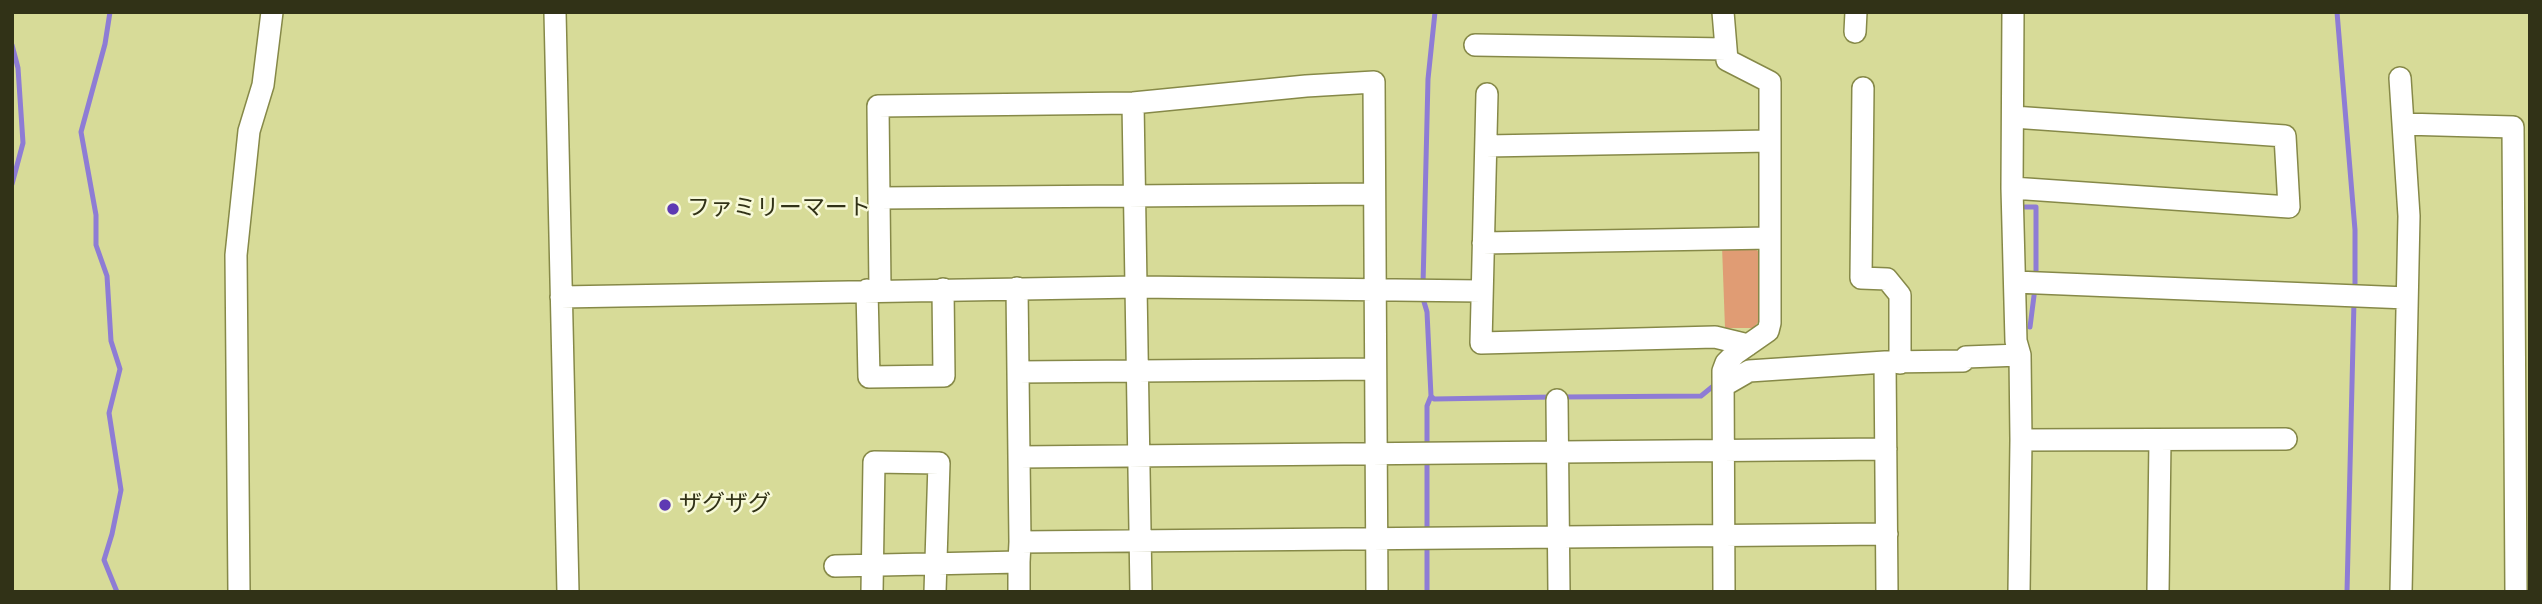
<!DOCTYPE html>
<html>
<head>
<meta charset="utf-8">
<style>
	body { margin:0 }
	#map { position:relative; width:2542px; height:604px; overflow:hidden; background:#d7db98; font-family:"DM Sans",sans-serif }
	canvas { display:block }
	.frame { position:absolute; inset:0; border:14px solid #313217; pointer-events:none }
</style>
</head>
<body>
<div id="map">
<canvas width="2542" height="604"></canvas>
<div class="frame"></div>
</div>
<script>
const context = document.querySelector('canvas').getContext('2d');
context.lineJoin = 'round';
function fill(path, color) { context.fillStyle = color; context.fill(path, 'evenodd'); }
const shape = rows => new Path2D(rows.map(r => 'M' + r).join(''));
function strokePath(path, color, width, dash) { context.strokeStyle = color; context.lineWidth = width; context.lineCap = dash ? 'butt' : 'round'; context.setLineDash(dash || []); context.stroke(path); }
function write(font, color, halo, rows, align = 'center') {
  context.font = font + ' "DM Sans","Noto Sans JP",sans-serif'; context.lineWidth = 5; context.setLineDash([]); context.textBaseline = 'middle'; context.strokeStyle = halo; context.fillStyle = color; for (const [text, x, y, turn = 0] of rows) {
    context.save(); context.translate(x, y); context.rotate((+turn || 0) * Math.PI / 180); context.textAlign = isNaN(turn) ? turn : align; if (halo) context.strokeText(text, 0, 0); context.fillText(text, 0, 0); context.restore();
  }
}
const green = shape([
	[1722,246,1751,246,1759,252,1760,319,1754,328,1725,328]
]);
const stream = shape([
	[110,12,105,44,81,132,96,215,96,245,107,276,111,341,120,369,109,413,121,490,112,534,104,560,117,592],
	[2337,12,2355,230,2355,291],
	[12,45,18,68,23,143,12,184],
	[2025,207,2036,207,2036,278],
	[1423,285,1428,79,1435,12],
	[1422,295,1427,312,1431,396,1427,406,1427,448],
	[2030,327,2035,288],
	[1431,396,1434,399,1553,397],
	[1563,397,1701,396,1712,387],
	[1427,457,1427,531],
	[1427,592,1427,547],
	[2347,592,2354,301]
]);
const minor = shape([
	[555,12,568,592],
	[1723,12,1727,60,1770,82,1770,323,1768,331,1735,354,1726,363,1723,371,1724,592],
	[2013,12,2012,188,2016,341,2020,355,2021,440,2019,592],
	[1855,32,1856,12],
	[1475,45,1726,49],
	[2400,78,2403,124],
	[1863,88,1861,278,1887,279,1900,295,1900,363],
	[1487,94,1481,343,1715,337,1748,345],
	[1133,103,1141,592],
	[1486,146,1770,141],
	[2012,188,2289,207,2285,136,2013,117],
	[880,198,1374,194],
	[1483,243,1770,238],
	[2015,282,2407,298],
	[1017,288,1020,542],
	[867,290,869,377,944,376,943,289],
	[880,290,878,106,1133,103,1306,86,1374,82,1377,592],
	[561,297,1137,287,1481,291],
	[1885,362,1887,592],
	[1018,372,1374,369],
	[1723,386,1749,371,1885,362,1963,361,1966,357,2020,355],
	[1557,400,1559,592],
	[2021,440,2286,439],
	[1019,457,1886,449],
	[1019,562,1019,592],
	[835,566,1019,562,1020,542,1887,534],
	[239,592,236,255,249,131,263,85,272,12],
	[872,592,874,462,939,463,935,592],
	[2158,592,2160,440],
	[2401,592,2409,216,2403,124,2513,127,2516,592]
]);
const markers = [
	[673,209,7,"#5e3ab3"],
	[665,505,7,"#5e3ab3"]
];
const poiNames = [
	["ファミリーマート",687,209],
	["ザグザグ",679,505]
];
fill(green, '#e09c74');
strokePath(stream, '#8e7cd5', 5);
strokePath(minor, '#868948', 24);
strokePath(minor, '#fff', 21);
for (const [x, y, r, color] of markers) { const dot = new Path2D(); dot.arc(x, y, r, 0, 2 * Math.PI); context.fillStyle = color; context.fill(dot); strokePath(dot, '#f7f9d8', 2.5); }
write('23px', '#313217', '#f7f9d8', poiNames, 'left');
</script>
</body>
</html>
